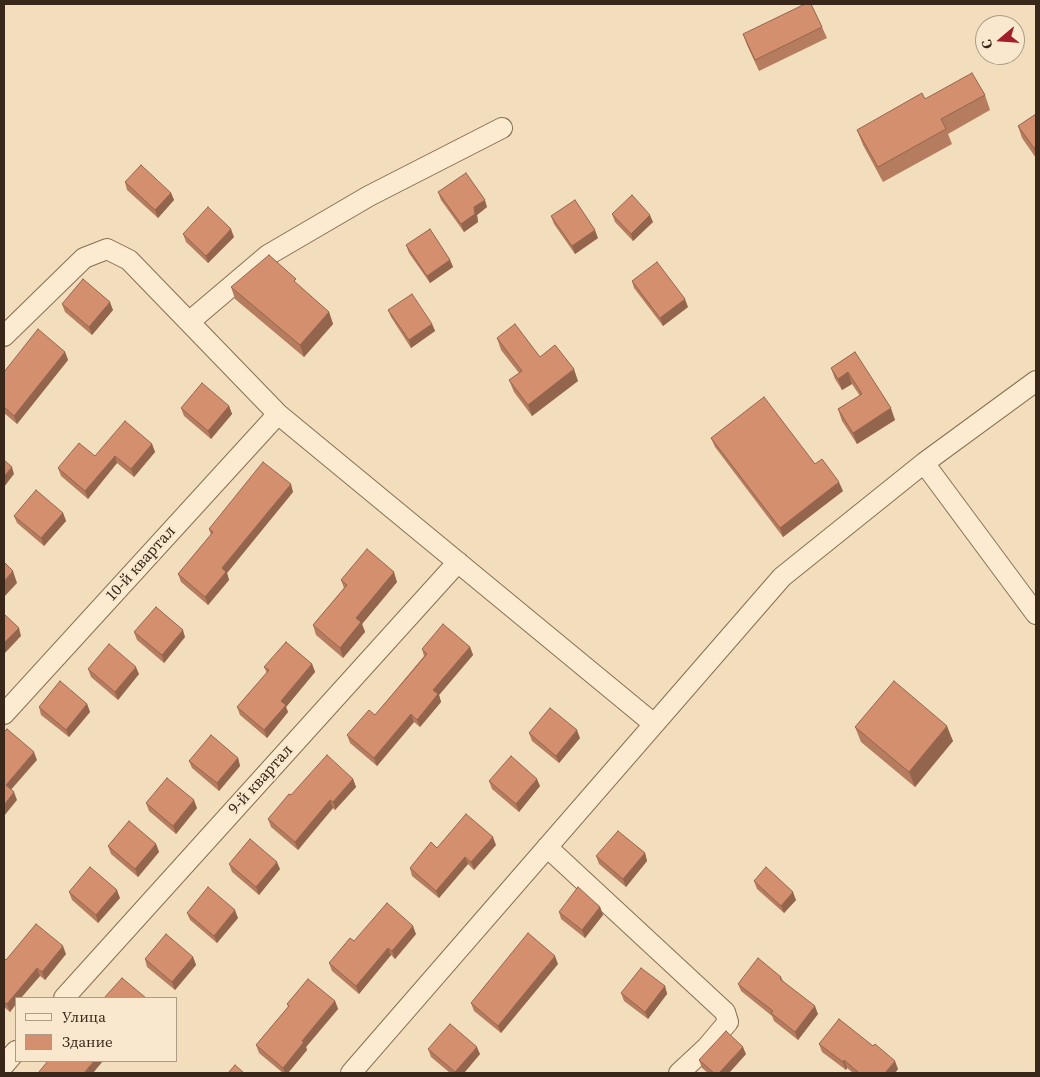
<!DOCTYPE html>
<html>
<head>
<meta charset="utf-8">
<style>
	body { margin:0 }
	#map { position:relative; width:1040px; height:1077px; overflow:hidden; background:#f2debc; font-family:"Source Serif 4",serif }
	canvas { display:block }
	.frame { position:absolute; inset:0; border:5px solid #39271a; pointer-events:none }
	.legend { position:absolute; left:15px; top:997px; width:162px; height:65px; box-sizing:border-box; background:#f9e8cd; border:1px solid #ac9b85; margin:0; padding:6px 9px; list-style:none; font-size:15px; color:#39271a }
	.legend li { display:flex; align-items:center; gap:10px; height:25px }
	.legend b { width:25px; border:1px solid #ac9b85 }
	.north { position:absolute; left:975px; top:15px; width:50px; height:50px; box-sizing:border-box; background:#f9e8cd; border:1px solid #ac9b85; border-radius:50%; rotate:252deg; font-size:14px; font-weight:700; line-height:20px; text-align:center; color:#39271a }
	.north::after { content:''; display:block; margin:auto; width:18px; height:22px; background:#a11e2a; clip-path:polygon(50% 0,100% 100%,50% 72%,0 100%) }
</style>
</head>
<body>
<div id="map">
<canvas width="1040" height="1077"></canvas>
<div class="frame"></div>
<ul class="legend">
<li><b style="height:6px;background:#fcebd0"></b>Улица</li>
<li><b style="height:14px;background:#d4906e"></b>Здание</li>
</ul>
<div class="north">С</div>
</div>
<script>
const context = document.querySelector('canvas').getContext('2d');
context.lineJoin = 'round';
const shape = rows => new Path2D(rows.map(r => 'M' + r).join(''));
function strokePath(path, color, width, dash) { context.strokeStyle = color; context.lineWidth = width; context.lineCap = dash ? 'butt' : 'round'; context.setLineDash(dash || []); context.stroke(path); }
function fill(path, color) { context.fillStyle = color; context.fill(path, 'evenodd'); }
function write(font, color, halo, rows, align = 'center') {
  context.font = font + ' "Source Serif 4",serif'; context.lineWidth = 4.5; context.setLineDash([]); context.textBaseline = 'middle'; context.strokeStyle = halo; context.fillStyle = color; for (const [text, x, y, turn = 0] of rows) {
    context.save(); context.translate(x, y); context.rotate((+turn || 0) * Math.PI / 180); context.textAlign = isNaN(turn) ? turn : align; if (halo) context.strokeText(text, 0, 0); context.fillText(text, 0, 0); context.restore();
  }
}
const minor = shape([
	[189,322,268,255,369,196,502,128],
	[4,336,84,258,107,249,129,260,278,414,654,724],
	[924,463,1036,614],
	[4,714,278,414],
	[547,847,725,1012,728,1022,707,1047,679,1073],
	[64,998,458,562],
	[4,1065,16,1051],
	[351,1073,782,577,924,463,1036,381]
]);
const wall = shape([
	[822,27,827,38,759,71,747,45,743,34],
	[985,95,990,110,948,134,952,144,883,182,863,145,857,130,925,99],
	[1036,114,1036,158,1022,138,1018,126],
	[125,182,171,193,174,200,158,218,127,190],
	[438,192,487,207,477,215,478,222,464,232,441,200],
	[612,214,653,222,633,241,615,222],
	[551,216,598,238,575,254,554,224],
	[183,234,234,237,208,263,186,242],
	[406,245,450,260,453,267,430,283,409,253],
	[632,281,688,307,663,326,634,288],
	[231,287,329,312,333,324,304,357,235,299],
	[62,304,113,310,92,335,65,312],
	[388,310,432,324,435,331,411,348,391,317],
	[497,338,540,357,578,381,532,416,514,392,509,380,519,373,501,350],
	[65,352,68,360,17,424,4,413,4,372],
	[855,352,895,420,857,444,842,421,838,409,860,396,852,384,842,390,835,379,831,368],
	[229,406,232,414,211,439,184,416,181,408],
	[711,438,843,491,783,537,715,447],
	[152,444,155,452,134,477,117,463,88,499,61,476,58,468,95,456],
	[293,492,227,573,229,580,208,605,181,582,178,574,211,535,209,529],
	[63,513,66,521,44,546,17,523,14,516],
	[341,580,397,582,362,624,365,632,343,658,316,635,313,625,344,588],
	[134,632,185,637,164,663,137,640],
	[470,647,473,655,439,695,441,702,420,727,414,722,377,766,350,743,347,735,375,715,424,656,422,649],
	[312,664,315,672,286,707,288,712,267,738,240,715,237,707,267,673,264,667],
	[88,669,139,674,118,700,91,677],
	[87,704,90,712,69,737,41,715,39,707],
	[855,727,953,741,915,787,861,742],
	[529,733,580,738,559,763,532,741],
	[238,758,240,766,219,791,192,768,189,761],
	[353,779,356,787,335,810,333,808,298,850,271,827,268,819,291,795],
	[489,781,540,786,519,812,492,789],
	[146,803,197,808,176,834,149,811],
	[156,844,159,852,138,877,111,854,108,846],
	[496,845,474,870,468,864,439,898,412,876,410,868,437,848],
	[645,853,647,861,626,887,599,864,596,856],
	[229,864,280,869,259,895,232,872],
	[754,881,796,900,784,913,757,889],
	[69,892,120,898,98,923,72,900],
	[600,907,603,915,585,938,561,919,559,912],
	[187,913,238,918,217,943,190,920],
	[416,934,395,959,391,955,359,994,332,971,329,963,354,941],
	[66,954,45,980,40,976,16,998,16,1004,10,1012,4,1007,4,958,6,960],
	[193,957,196,965,175,990,147,967,145,959],
	[558,964,501,1033,474,1011,471,1003],
	[781,977,783,981,818,1014,798,1040,774,1021,772,1016,741,991,738,984],
	[665,986,667,994,648,1019,624,1001,621,993],
	[335,1001,338,1009,306,1047,307,1050,288,1073,283,1073,259,1053,256,1045,288,1007,287,1004],
	[819,1044,898,1069,895,1073,853,1073,847,1068,846,1070,822,1052],
	[428,1049,480,1054,464,1073,450,1073,431,1057],
	[746,1054,729,1073,708,1073,702,1068,699,1060]
]);
const shadedWall = shape([
	[1036,147,1036,156,1034,148],
	[171,193,174,200,158,218,155,210],
	[485,200,487,207,477,215,478,222,464,232,461,224,474,207],
	[650,215,653,222,633,241,631,234],
	[231,229,234,237,208,263,206,256],
	[595,230,598,238,575,254,572,246],
	[450,260,453,267,430,283,427,276],
	[685,299,688,307,663,326,660,318],
	[110,302,113,310,92,335,89,327],
	[329,312,333,324,304,357,300,345],
	[432,324,435,331,411,348,409,340],
	[65,352,68,360,17,424,14,416],
	[574,369,578,381,532,416,528,405],
	[848,372,852,384,842,390,838,379],
	[229,406,232,414,211,439,208,431],
	[891,408,895,420,857,444,853,433],
	[152,444,155,452,134,477,131,469],
	[115,456,117,463,88,499,85,491],
	[12,467,14,474,4,487,4,476],
	[839,482,843,491,783,537,780,528],
	[291,484,293,492,227,573,229,580,208,605,205,597,222,568],
	[63,513,66,521,44,546,41,538],
	[13,571,17,583,4,597,4,581],
	[394,572,397,582,362,624,365,632,343,658,340,648,356,618],
	[19,628,21,636,4,654,4,643],
	[183,630,185,637,164,663,162,655],
	[470,647,473,655,439,695,441,702,420,727,417,720,433,690],
	[312,664,315,672,286,707,288,712,267,738,264,730,281,701],
	[136,667,139,674,118,700,115,692],
	[87,704,90,712,69,737,66,730],
	[411,714,414,722,377,766,374,758],
	[947,726,953,741,915,787,909,772],
	[577,730,580,738,559,763,556,756],
	[34,752,37,760,9,792,6,785],
	[238,758,240,766,219,791,217,783],
	[353,779,356,787,335,810,333,802],
	[537,779,540,786,519,812,516,804],
	[14,792,17,800,4,816,4,805],
	[194,800,197,808,176,834,173,826],
	[330,800,333,808,298,850,295,842],
	[493,837,496,845,474,870,471,862],
	[156,844,159,852,138,877,135,869],
	[645,853,647,861,626,887,623,879],
	[465,857,468,864,439,898,436,891],
	[277,862,280,869,259,895,256,887],
	[117,890,120,898,98,923,96,915],
	[793,892,796,900,784,913,781,906],
	[600,907,603,915,585,938,582,930],
	[235,910,238,918,217,943,214,936],
	[413,926,416,934,395,959,392,951],
	[63,946,66,954,45,980,42,972],
	[388,948,391,955,359,994,356,986],
	[555,956,558,964,501,1033,498,1026],
	[193,957,196,965,175,990,172,982],
	[37,968,40,976,21,998,16,998,16,1004,10,1012,7,1004],
	[665,986,667,994,648,1019,645,1012],
	[335,1001,338,1009,306,1047,307,1050,288,1073,285,1073,283,1068,302,1041],
	[815,1006,818,1014,798,1040,795,1032],
	[477,1047,480,1054,464,1073,456,1073,455,1072],
	[743,1047,746,1054,729,1073,719,1073],
	[844,1060,847,1068,846,1070,843,1062],
	[94,1061,103,1061,93,1073,84,1073],
	[895,1061,898,1069,895,1073,885,1073]
]);
const building = shape([
	[805,4,811,4,822,27,755,60,743,34,805,4],
	[972,73,985,95,941,119,946,129,878,167,857,130,922,93,925,99,972,73],
	[1036,114,1036,147,1034,148,1018,126,1036,114],
	[141,165,171,193,155,210,125,182,141,165],
	[466,173,485,200,474,207,475,214,461,224,438,192,466,173],
	[632,195,650,215,631,234,612,214,632,195],
	[575,200,595,230,572,246,551,216,575,200],
	[208,207,231,229,206,256,183,234,208,207],
	[430,229,450,260,427,276,406,245,430,229],
	[269,255,296,279,294,281,329,312,300,345,231,287,269,255],
	[657,262,685,299,660,318,632,281,657,262],
	[83,279,110,302,89,327,62,304,83,279],
	[412,294,432,324,409,340,388,310,412,294],
	[515,324,540,357,555,345,574,369,528,405,509,380,522,371,497,338,515,324],
	[38,329,65,352,14,416,4,407,4,372,38,329],
	[855,352,891,408,853,433,838,409,862,394,848,372,838,379,831,368,855,352],
	[202,383,229,406,208,431,181,408,202,383],
	[764,397,815,464,822,459,839,482,780,528,711,438,764,397],
	[125,421,152,444,131,469,115,456,85,491,58,468,79,443,95,456,125,421],
	[4,460,12,467,4,476,4,460],
	[263,462,291,484,222,568,226,572,205,597,178,574,213,532,209,529,263,462],
	[36,490,63,513,41,538,14,516,36,490],
	[367,549,394,572,356,618,361,622,340,648,313,625,347,585,341,580,367,549],
	[4,562,13,571,4,581,4,562],
	[156,607,183,630,162,655,134,632,156,607],
	[4,614,19,628,4,643,4,614],
	[443,624,470,647,433,690,438,694,417,720,411,714,374,758,347,735,369,710,375,715,427,654,422,649,443,624],
	[286,642,312,664,281,701,286,705,264,730,237,707,269,670,264,667,286,642],
	[109,644,136,667,115,692,88,669,109,644],
	[60,681,87,704,66,730,39,707,60,681],
	[894,681,947,726,909,772,855,727,894,681],
	[550,708,577,730,556,756,529,733,550,708],
	[7,729,34,752,6,785,14,792,4,805,4,732,7,729],
	[211,735,238,758,217,783,189,761,211,735],
	[327,755,353,779,333,802,330,800,295,842,268,819,289,794,291,795,327,755],
	[511,756,537,779,516,804,489,781,511,756],
	[167,778,194,800,173,826,146,803,167,778],
	[466,814,493,837,471,862,465,857,436,891,410,868,431,842,437,848,466,814],
	[129,821,156,844,135,869,108,846,129,821],
	[618,831,645,853,623,879,596,856,618,831],
	[250,839,277,862,256,887,229,864,250,839],
	[90,867,117,890,96,915,69,892,90,867],
	[766,867,793,892,781,906,754,881,766,867],
	[208,887,235,910,214,936,187,913,208,887],
	[578,887,600,907,582,930,559,912,578,887],
	[387,903,413,926,392,951,388,948,356,986,329,963,350,938,354,941,387,903],
	[36,924,63,946,42,972,37,968,7,1004,4,1002,4,958,6,960,36,924],
	[528,933,555,956,498,1026,471,1003,528,933],
	[166,934,193,957,172,982,145,959,166,934],
	[758,958,781,977,780,979,815,1006,795,1032,771,1013,773,1011,738,984,758,958],
	[641,968,665,986,645,1012,621,993,641,968],
	[122,978,146,998,104,998,122,978],
	[308,979,335,1001,302,1041,304,1042,283,1068,256,1045,289,1006,287,1004,308,979],
	[839,1019,873,1046,875,1044,895,1061,885,1073,859,1073,844,1060,843,1062,819,1044,839,1019],
	[450,1024,477,1047,455,1072,428,1049,450,1024],
	[726,1031,743,1047,719,1073,714,1073,699,1060,726,1031],
	[48,1061,94,1061,84,1073,38,1073,48,1061],
	[235,1065,244,1073,228,1073,235,1065]
]);
const streetNames = [
	["10-й квартал",141,564,-48],
	["9-й квартал",261,780,-48]
];
strokePath(minor, '#8b6d54', 22);
strokePath(minor, '#fcebd0', 20);
fill(wall, '#b67c5f');
fill(shadedWall, '#94654d');
fill(building, '#d4906e');
strokePath(building, '#94654d', 1);
write('16px', '#39271a', '#f9e8cd', streetNames);
</script>
</body>
</html>
